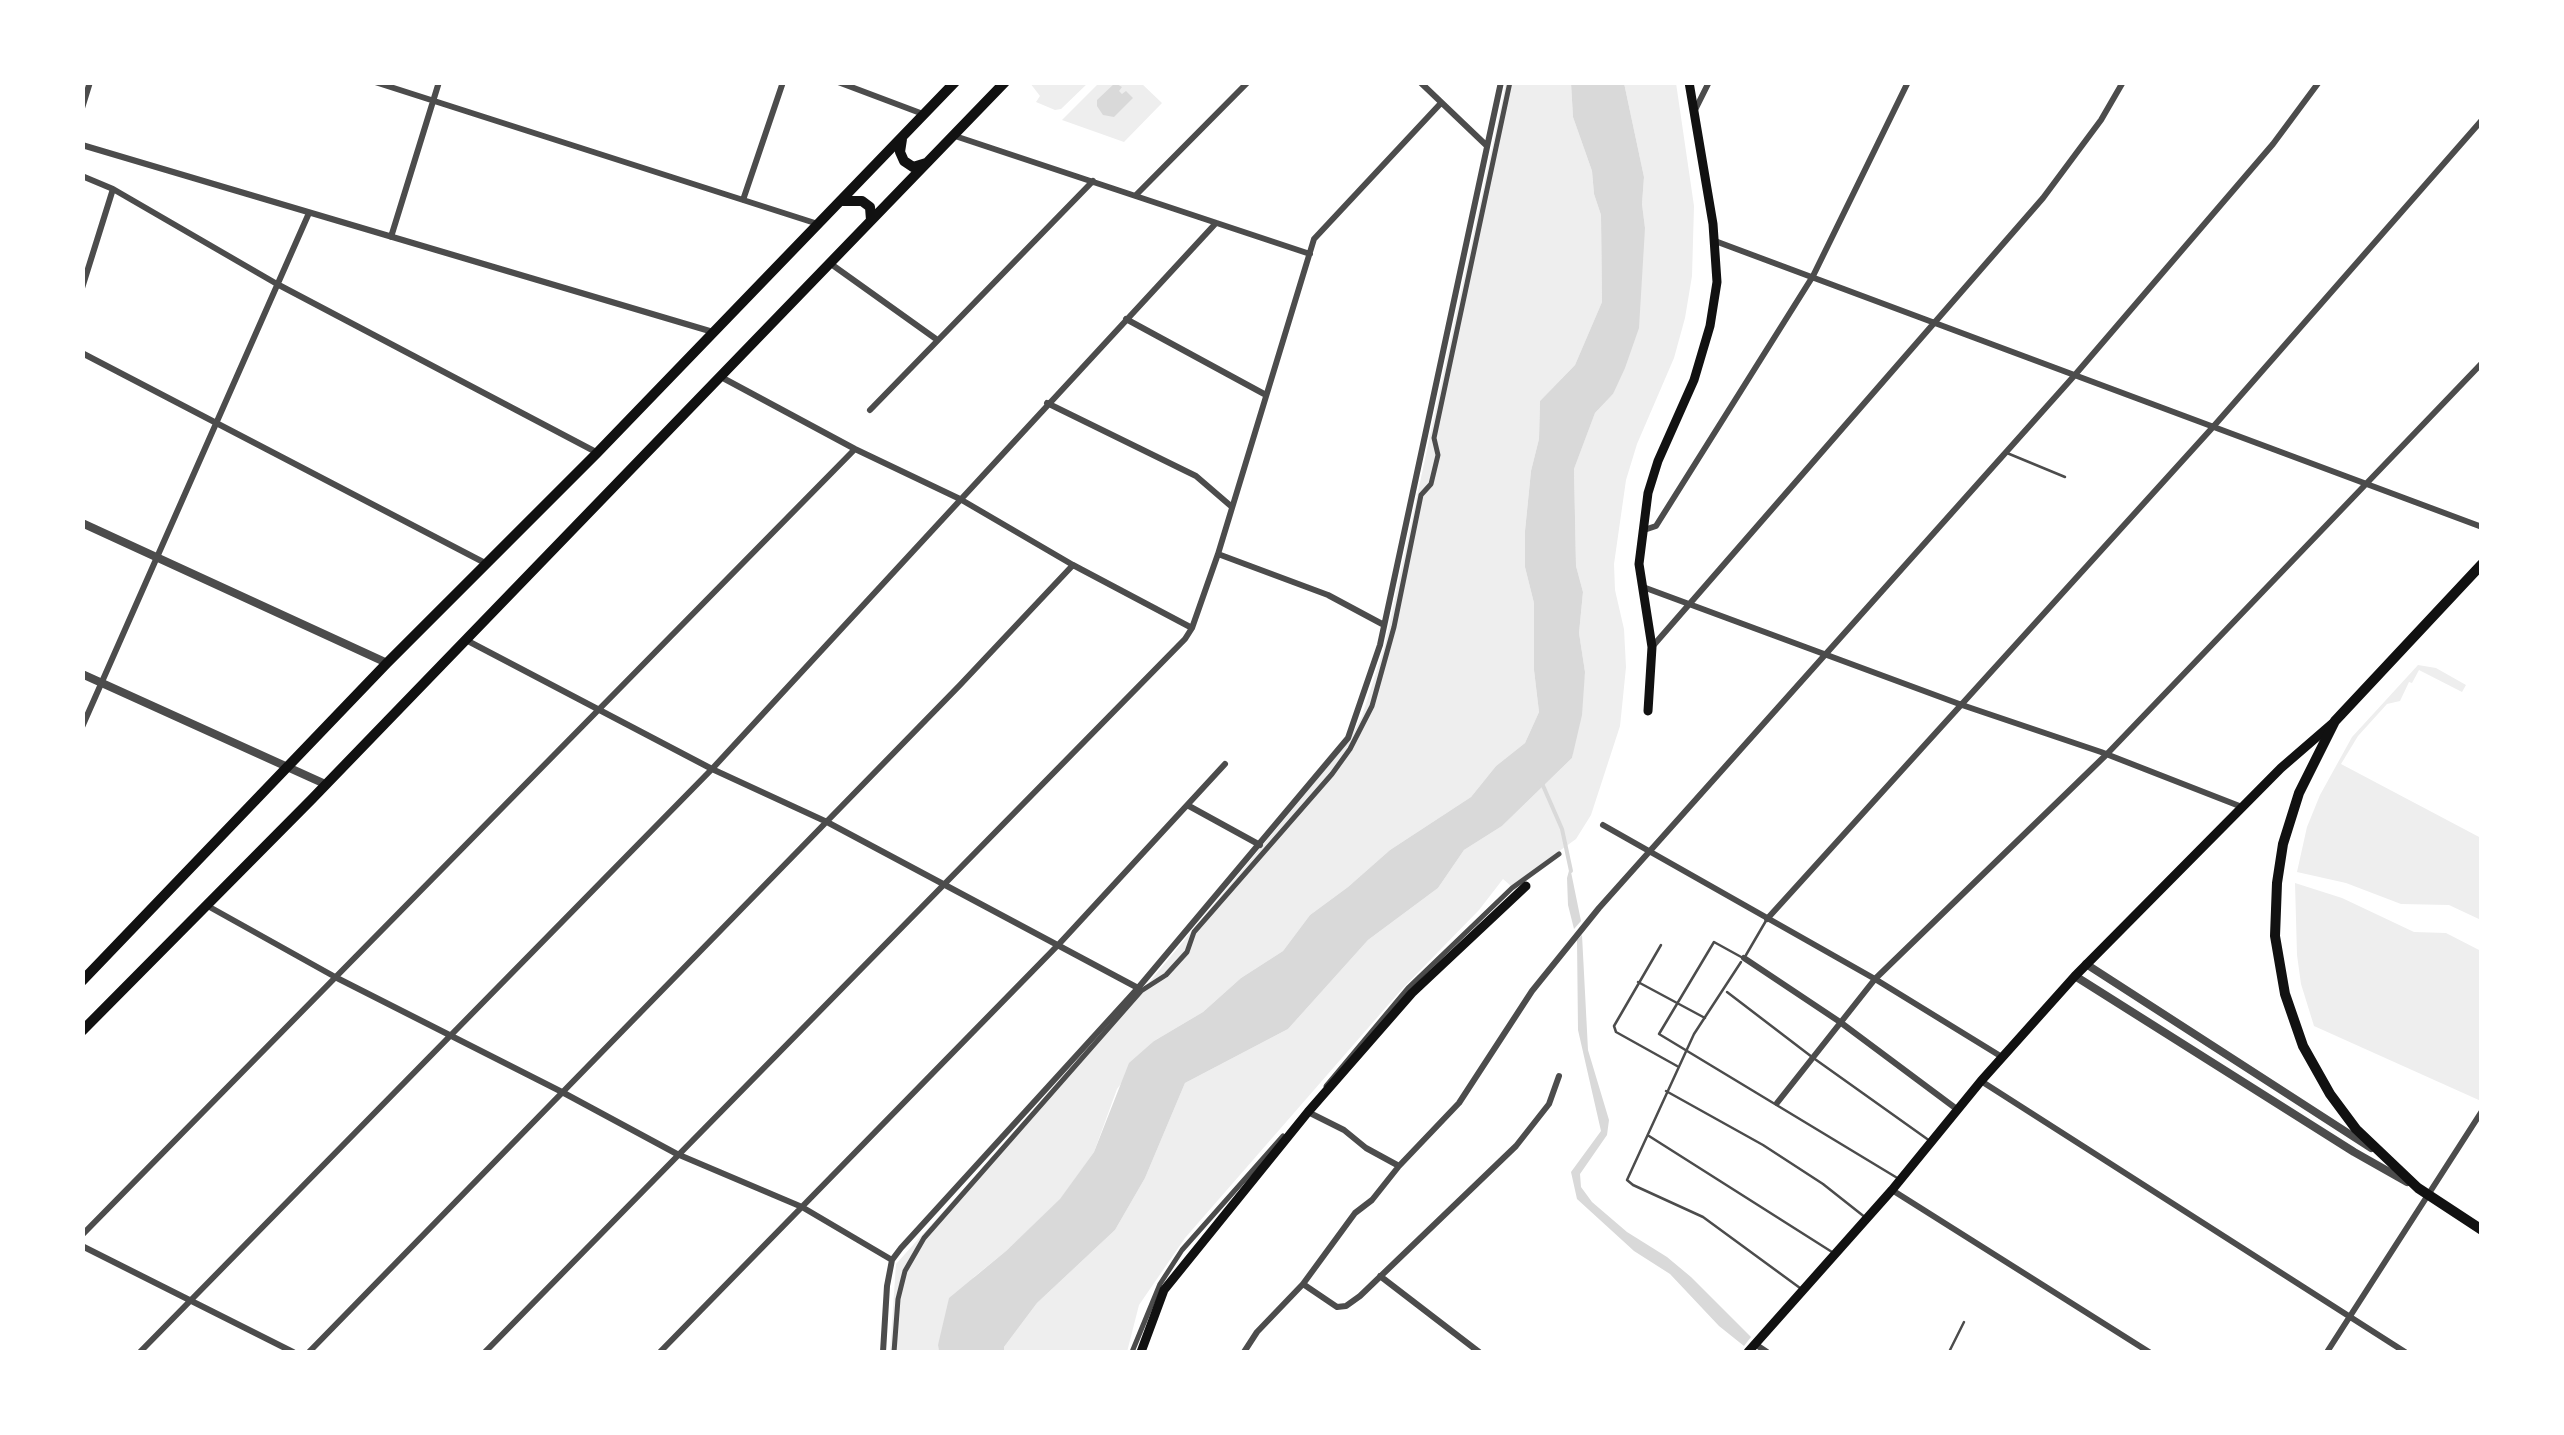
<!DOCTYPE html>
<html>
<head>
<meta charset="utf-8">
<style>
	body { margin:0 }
	#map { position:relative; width:2564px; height:1435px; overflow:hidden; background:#fff; font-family:Raleway,sans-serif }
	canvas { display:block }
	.frame { position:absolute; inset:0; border:85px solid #fff; pointer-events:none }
</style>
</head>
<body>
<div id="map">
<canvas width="2564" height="1435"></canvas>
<div class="frame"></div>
</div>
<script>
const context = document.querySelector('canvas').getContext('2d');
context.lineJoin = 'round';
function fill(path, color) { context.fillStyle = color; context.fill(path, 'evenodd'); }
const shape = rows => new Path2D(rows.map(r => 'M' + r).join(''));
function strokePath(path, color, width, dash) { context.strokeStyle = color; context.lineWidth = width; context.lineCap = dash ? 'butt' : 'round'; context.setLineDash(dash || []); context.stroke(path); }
const green = shape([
	[1030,83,1088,83,1061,109,1055,110,1036,102,1040,96],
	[1099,83,1141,83,1162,103,1124,142,1062,120],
	[1506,83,1571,83,1573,117,1592,171,1594,194,1601,215,1602,302,1575,365,1540,401,1539,439,1531,471,1525,531,1525,567,1534,603,1534,670,1539,712,1525,743,1496,766,1471,797,1390,850,1348,887,1310,915,1283,951,1241,978,1203,1012,1154,1041,1117,1089,1094,1152,1060,1200,1006,1251,974,1277,938,1345,939,1352,890,1352,896,1264,1152,979,1349,741,1362,716,1385,645],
	[1624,83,1676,83,1694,206,1692,276,1685,318,1674,358,1637,444,1626,480,1614,564,1615,590,1624,629,1626,667,1623,697,1620,726,1591,815,1576,839,1511,886,1503,879,1479,910,1402,989,1185,1238,1139,1305,1127,1352,1004,1352,1004,1347,1037,1303,1115,1230,1145,1178,1185,1083,1288,1029,1368,940,1438,888,1464,850,1502,826,1572,758,1585,672,1579,633,1583,592,1576,566,1574,469,1595,413,1613,394,1645,228,1642,204,1644,177],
	[2418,665,2436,668,2466,685,2462,692,2419,670,2412,683,2409,682,2400,701,2387,704,2358,736,2341,764,2481,838,2481,920,2449,905,2401,904,2346,883,2297,872,2307,827,2320,795,2352,737],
	[2295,883,2342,898,2414,932,2446,933,2481,951,2481,1101,2314,1026,2301,984,2297,955]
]);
const water = shape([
	[1115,83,1122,87,1119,91,1122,94,1126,91,1133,98,1114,117,1103,115,1097,106,1097,100],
	[1571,83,1624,83,1644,177,1642,204,1645,228,1639,328,1625,368,1613,394,1595,413,1574,469,1576,566,1583,592,1579,633,1585,672,1582,715,1572,758,1502,826,1464,850,1438,888,1368,940,1288,1029,1185,1083,1145,1178,1115,1230,1037,1303,1004,1347,1004,1352,939,1352,938,1345,949,1298,1006,1251,1060,1199,1094,1152,1129,1063,1154,1041,1203,1012,1241,978,1283,951,1310,915,1348,887,1390,850,1471,797,1496,766,1525,743,1539,712,1534,670,1534,603,1525,567,1525,531,1531,471,1539,439,1540,401,1575,365,1602,302,1601,215,1594,194,1592,171,1573,117],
	[1570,867,1581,921,1574,929,1568,905,1567,878],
	[1582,935,1588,1050,1609,1120,1607,1135,1580,1174,1581,1187,1592,1202,1627,1232,1667,1257,1691,1277,1751,1337,1744,1346,1719,1326,1670,1274,1634,1251,1577,1199,1571,1172,1601,1131,1578,1030,1577,940]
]);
const stream = shape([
	[1541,781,1562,829,1571,871]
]);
const service = shape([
	[2007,453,2065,477],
	[1661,945,1614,1026,1616,1032,1677,1066],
	[1746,955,1767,919],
	[1743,958,1714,942,1659,1034,1899,1179],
	[1741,962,1694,1034,1627,1180,1633,1185,1703,1217,1800,1288],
	[1638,982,1705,1018],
	[1727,992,1812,1057,1930,1141],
	[1666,1091,1763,1145,1823,1184,1866,1218],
	[1649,1136,1832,1252],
	[1949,1352,1964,1322]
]);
const pedestrian = shape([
	[1326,1086,1408,988,1512,888,1559,854],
	[894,1352,898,1299,905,1271,924,1238,1141,991,1166,975,1187,952,1194,932,1332,774,1350,749,1372,706,1394,627,1421,495,1431,484,1438,455,1434,438,1510,82],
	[1132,1352,1160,1284,1182,1250,1283,1136]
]);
const minor = shape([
	[375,82,818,224],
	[838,82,923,114],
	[1420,82,1487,146],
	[82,108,90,82],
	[1694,112,1709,82],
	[955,136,1310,254],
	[82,145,713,332],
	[82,176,113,189,277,284,596,452],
	[1136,195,1248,82],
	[743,200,783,82],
	[391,237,439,82],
	[1715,241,2482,527],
	[831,264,936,339],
	[82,288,113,189],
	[1126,319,1266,395],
	[82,353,487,564],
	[721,377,855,449,960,499,1073,565,1192,628],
	[1047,403,1196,476,1232,507],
	[870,410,1093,181],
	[1644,530,1656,526,1813,276,1908,82],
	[1218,554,1328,595,1384,625],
	[1643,587,1962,705,2101,752,2242,807],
	[466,640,712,769,827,822,1138,988],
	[1652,647,2043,198,2101,120,2123,82],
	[82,727,309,213],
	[1189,806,1260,845],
	[1603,825,1875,979,2002,1057],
	[206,905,337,978,562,1092,677,1154,802,1207,892,1260],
	[1767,919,2213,427,2482,120],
	[1744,958,1840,1022,1958,1110],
	[1981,1081,2405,1352],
	[1777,1103,1875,979,2107,754,2482,363],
	[1308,1112,1344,1130,1366,1148,1399,1166],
	[1892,1190,2149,1352],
	[82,1235,855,449],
	[82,1246,293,1352],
	[1380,1276,1479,1352],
	[1303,1284,1337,1307,1346,1306,1360,1296,1516,1146,1549,1104,1559,1076],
	[1755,1344,1767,1352],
	[140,1352,712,769,1216,223],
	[309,1352,960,685,1073,565],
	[485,1352,1185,639,1192,628,1218,554,1314,239,1441,103],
	[660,1352,1059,944,1225,764],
	[883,1352,887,1286,892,1260,901,1248,1138,988,1348,738,1380,645,1501,82],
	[1244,1352,1257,1332,1303,1284,1355,1213,1372,1200,1399,1166,1459,1103,1532,991,1599,908,2074,376,2273,144,2319,82],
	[2327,1352,2482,1111]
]);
const tertiary = shape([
	[82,523,387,663],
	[82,674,325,784],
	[2086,964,2371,1148],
	[2075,976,2354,1152,2407,1182]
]);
const secondary = shape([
	[1648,711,1652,647,1639,564,1648,493,1658,461,1694,380,1710,326,1717,282,1713,224,1689,82],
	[1141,1352,1164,1290,1308,1112,1412,993,1526,886],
	[1748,1352,1892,1190,1981,1081,2075,976,2281,768,2333,723]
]);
const primary = shape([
	[902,139,900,152,904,161,913,167,926,163],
	[842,201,862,201,870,207,871,220],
	[2482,564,2335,721,2299,793,2283,844,2277,883,2275,936,2285,994,2303,1046,2330,1094,2356,1129,2418,1188,2482,1230],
	[82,981,387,663,597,453,955,82],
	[82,1031,311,800,1005,82]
]);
fill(green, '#eee');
fill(water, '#d9d9d9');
strokePath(stream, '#d9d9d9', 4);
strokePath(service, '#4c4c4c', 2.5);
strokePath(pedestrian, '#4c4c4c', 5);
strokePath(minor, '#4c4c4c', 6);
strokePath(tertiary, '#4c4c4c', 8);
strokePath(secondary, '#111', 9);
strokePath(primary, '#111', 10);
</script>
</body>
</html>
